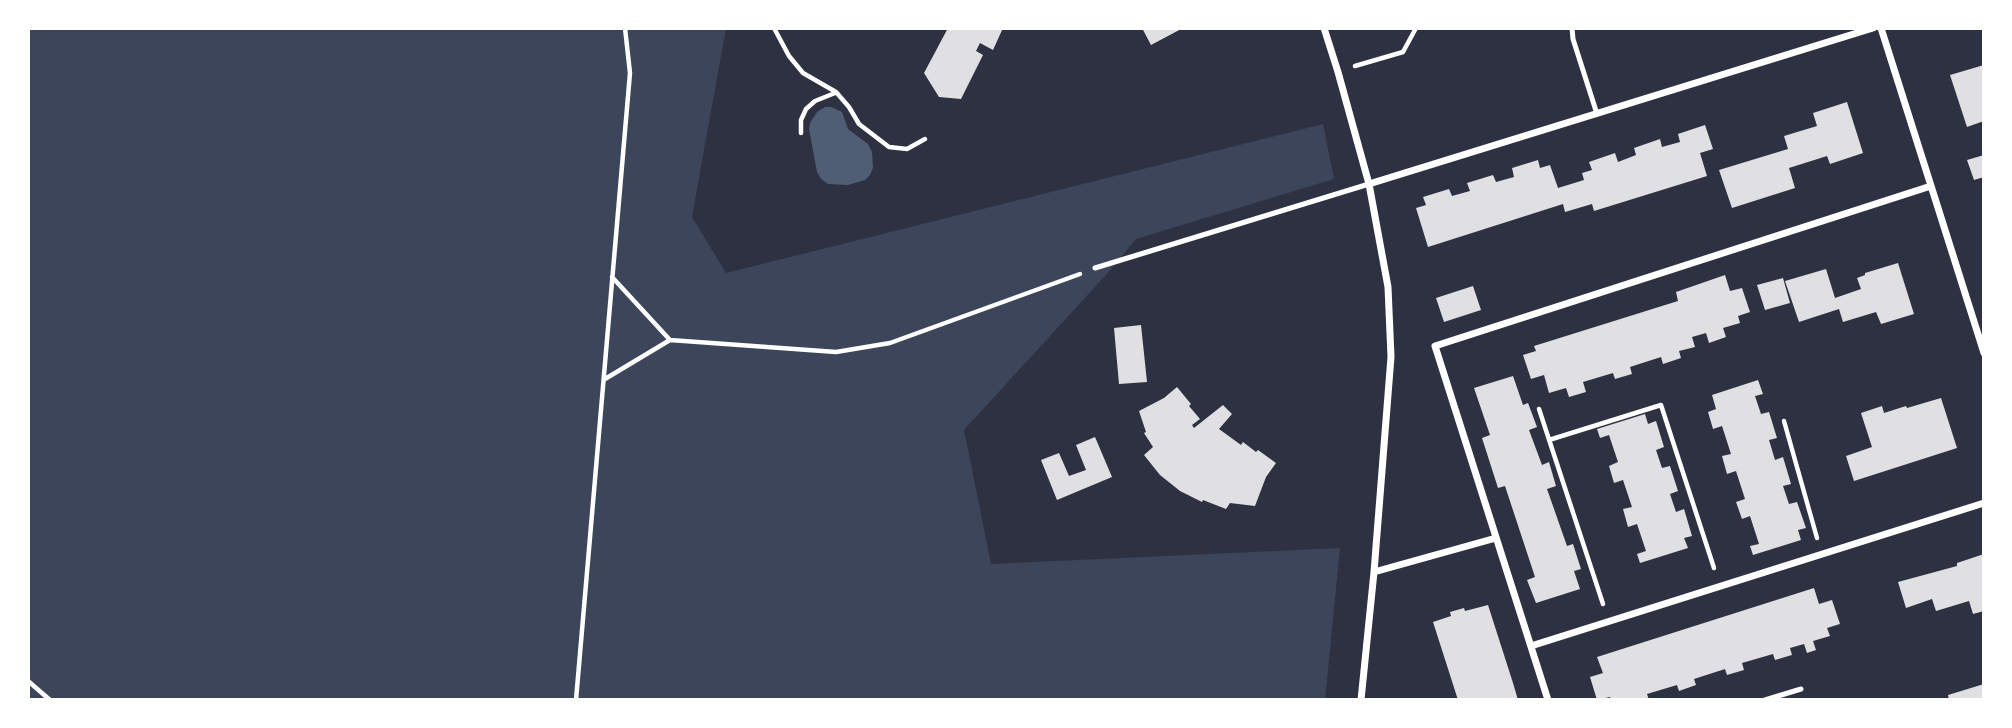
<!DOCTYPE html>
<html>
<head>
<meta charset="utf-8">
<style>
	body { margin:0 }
	#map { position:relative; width:2012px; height:728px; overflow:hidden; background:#2d3142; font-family:Signika,sans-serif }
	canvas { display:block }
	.frame { position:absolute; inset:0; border:30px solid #fff; pointer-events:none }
</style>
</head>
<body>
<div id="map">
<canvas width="2012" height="728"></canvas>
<div class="frame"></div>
</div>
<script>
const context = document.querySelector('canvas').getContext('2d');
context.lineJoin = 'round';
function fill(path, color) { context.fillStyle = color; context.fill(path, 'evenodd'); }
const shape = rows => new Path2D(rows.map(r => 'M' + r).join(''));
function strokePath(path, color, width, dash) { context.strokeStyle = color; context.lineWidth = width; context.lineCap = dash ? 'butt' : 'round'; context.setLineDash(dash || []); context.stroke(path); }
const green = shape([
	[28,28,726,28,692,217,726,273,1323,124,1334,179,1136,239,1105,276,964,430,991,564,1340,548,1325,700,28,700]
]);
const water = shape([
	[825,107,831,107,842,112,848,129,868,144,872,152,873,168,870,175,865,180,848,185,828,184,821,179,817,172,809,129,810,123,817,112]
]);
const building = shape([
	[948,28,1003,28,993,50,980,43,976,51,983,55,961,99,939,97,924,73],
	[1142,28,1183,28,1151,45],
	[1984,65,1984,121,1967,127,1950,75],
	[1847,102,1863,153,1830,164,1827,156,1789,168,1795,188,1732,208,1719,170,1788,149,1784,136,1817,126,1813,113],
	[1705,125,1713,149,1700,153,1707,176,1594,211,1592,204,1565,212,1563,204,1428,247,1416,208,1426,205,1423,197,1449,189,1452,196,1470,191,1467,183,1493,175,1496,182,1514,177,1512,168,1538,160,1540,168,1550,165,1558,188,1584,180,1582,173,1592,170,1589,162,1615,153,1618,162,1636,155,1634,148,1660,139,1662,147,1680,142,1678,134],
	[1984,155,1984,177,1974,180,1967,160],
	[1898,263,1914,314,1881,324,1876,312,1843,322,1839,309,1799,322,1785,281,1826,269,1835,298,1861,289,1857,278,1865,275,1865,273],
	[1725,275,1730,291,1742,288,1750,312,1738,316,1740,323,1723,328,1726,337,1709,343,1706,333,1692,337,1695,347,1679,351,1681,358,1663,364,1661,357,1630,367,1632,374,1615,379,1613,373,1583,382,1586,392,1569,397,1566,388,1549,393,1544,375,1531,379,1523,355,1536,351,1534,346,1678,301,1676,292],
	[1783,278,1790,303,1765,310,1757,285],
	[1473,286,1481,310,1444,322,1436,298],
	[1141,325,1147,382,1119,384,1114,328],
	[1513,376,1523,405,1528,403,1537,427,1529,430,1542,465,1549,462,1556,486,1547,489,1567,546,1573,544,1581,569,1574,571,1580,589,1536,603,1527,580,1535,577,1505,486,1498,488,1482,438,1490,435,1474,388],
	[1758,380,1763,394,1755,396,1761,414,1769,412,1777,438,1769,440,1775,460,1783,457,1791,484,1783,486,1789,504,1797,502,1806,528,1798,530,1801,540,1753,555,1750,546,1759,544,1750,516,1742,519,1736,502,1745,499,1736,471,1727,474,1722,456,1731,454,1722,426,1713,429,1708,412,1716,409,1712,395],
	[1177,387,1191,404,1189,406,1200,419,1192,425,1194,428,1223,405,1232,414,1219,429,1241,445,1243,442,1256,452,1258,450,1276,463,1266,477,1255,506,1230,503,1226,509,1203,500,1202,502,1180,491,1160,475,1144,455,1153,447,1144,433,1146,432,1139,411,1164,398],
	[1941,398,1957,448,1854,481,1846,456,1872,447,1861,413,1882,406,1884,413,1906,406,1907,408],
	[1645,414,1648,424,1656,421,1664,447,1656,450,1662,468,1670,466,1678,491,1670,494,1676,512,1684,509,1692,536,1684,538,1688,548,1640,563,1637,554,1646,551,1637,524,1628,527,1623,509,1632,507,1623,480,1614,483,1609,466,1618,462,1609,435,1600,438,1597,429],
	[1095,437,1112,477,1057,500,1041,460,1059,453,1069,476,1086,470,1076,445],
	[1984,554,1984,611,1973,614,1969,601,1936,611,1932,599,1906,608,1898,582,1957,566,1957,563],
	[1814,588,1819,604,1832,600,1840,624,1827,628,1830,636,1813,641,1816,650,1807,653,1804,644,1790,648,1792,655,1775,660,1773,654,1742,663,1744,670,1727,675,1725,669,1694,679,1696,685,1679,691,1677,685,1647,694,1649,700,1611,700,1610,697,1597,700,1590,677,1603,673,1597,657],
	[1488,605,1513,683,1518,700,1458,700,1433,622,1451,616,1450,612,1464,608,1465,611],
	[1984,684,1984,700,1949,700,1948,695]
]);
const path = shape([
	[774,28,789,56,803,73,836,92,849,107,859,124,889,147,907,149,925,139],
	[1355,66,1403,52,1416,28],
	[801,133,801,120,806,109,815,101,835,93],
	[612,277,670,340],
	[605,379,670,340,836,352,890,343,1080,274],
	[1539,409,1603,604],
	[1784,421,1817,538],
	[1549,440,1661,405,1714,568],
	[28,681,50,700],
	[576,700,630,73,625,28]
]);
const service = shape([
	[1572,28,1573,39,1597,114],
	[1095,268,1369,184],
	[1765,700,1801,689]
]);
const minor = shape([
	[1324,28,1338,72,1369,184,1388,287,1391,357,1374,572,1361,700],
	[1881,28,1984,353],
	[1369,184,1873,28],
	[1374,572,1496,538],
	[1531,646,1984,503],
	[1548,700,1435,346,1931,186]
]);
fill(green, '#3c4559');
fill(water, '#4f5d75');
fill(building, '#e0e0e3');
strokePath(path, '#fff', 4.5);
strokePath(service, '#fff', 5);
strokePath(minor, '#fff', 7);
</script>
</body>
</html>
